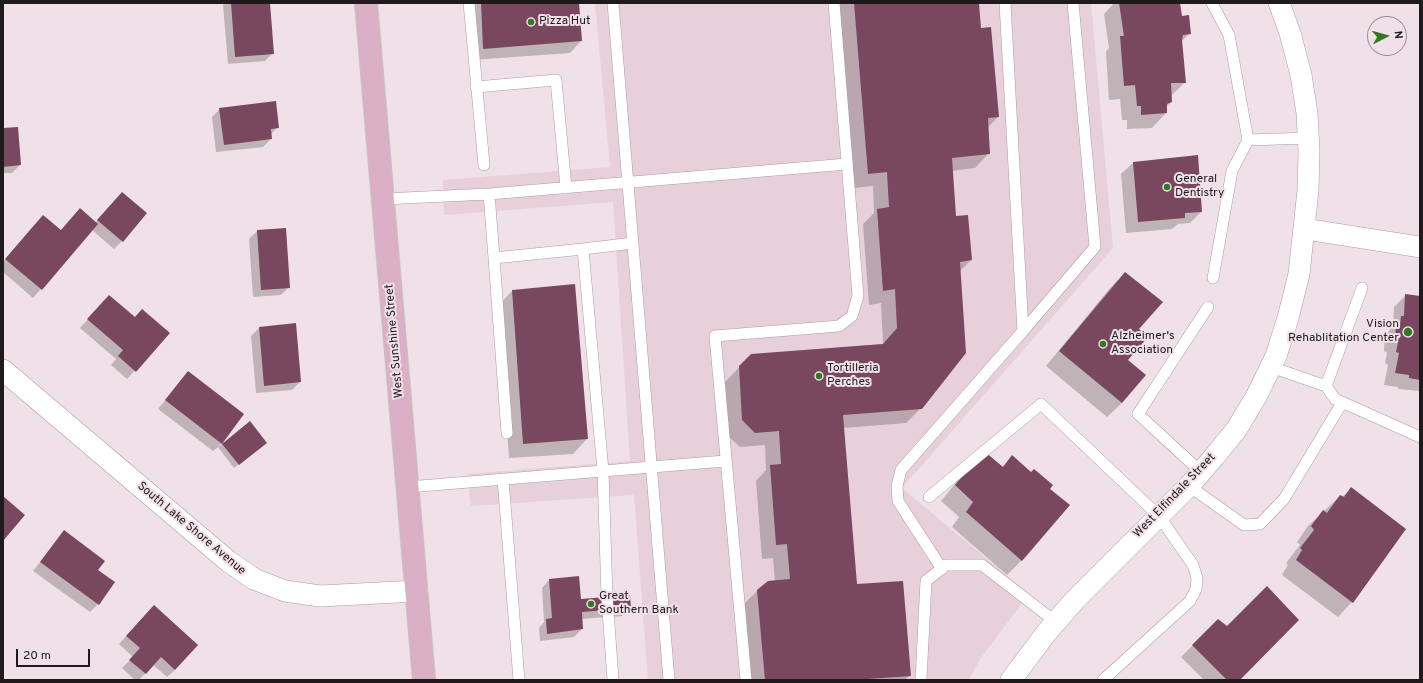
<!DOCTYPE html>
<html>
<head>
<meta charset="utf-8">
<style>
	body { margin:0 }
	#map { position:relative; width:1423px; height:683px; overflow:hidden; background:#f0e0e7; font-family:Overpass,sans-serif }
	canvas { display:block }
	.frame { position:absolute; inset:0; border:4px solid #1f1a1c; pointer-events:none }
	.north { position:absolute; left:1367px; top:16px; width:40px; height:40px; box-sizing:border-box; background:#f0e0e7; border:1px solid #9c9196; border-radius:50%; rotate:84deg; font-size:11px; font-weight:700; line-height:16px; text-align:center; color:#1f1a1c }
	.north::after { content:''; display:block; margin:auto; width:14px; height:18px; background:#307b22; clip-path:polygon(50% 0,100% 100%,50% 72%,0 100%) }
	.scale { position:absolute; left:16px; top:649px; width:74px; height:18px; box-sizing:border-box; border:2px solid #1f1a1c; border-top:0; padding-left:5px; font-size:12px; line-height:14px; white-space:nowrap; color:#1f1a1c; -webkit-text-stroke:3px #f0e0e7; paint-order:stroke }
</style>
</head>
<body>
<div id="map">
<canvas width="1423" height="683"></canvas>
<div class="frame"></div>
<div class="north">N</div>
<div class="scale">20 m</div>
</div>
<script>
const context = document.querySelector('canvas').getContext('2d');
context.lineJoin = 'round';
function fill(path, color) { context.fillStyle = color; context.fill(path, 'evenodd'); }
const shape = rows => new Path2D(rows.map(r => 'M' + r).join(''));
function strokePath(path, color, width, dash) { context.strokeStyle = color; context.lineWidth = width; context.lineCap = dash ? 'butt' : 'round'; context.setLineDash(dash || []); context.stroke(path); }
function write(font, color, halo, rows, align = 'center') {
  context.font = font + ' Overpass,sans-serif'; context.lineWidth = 4; context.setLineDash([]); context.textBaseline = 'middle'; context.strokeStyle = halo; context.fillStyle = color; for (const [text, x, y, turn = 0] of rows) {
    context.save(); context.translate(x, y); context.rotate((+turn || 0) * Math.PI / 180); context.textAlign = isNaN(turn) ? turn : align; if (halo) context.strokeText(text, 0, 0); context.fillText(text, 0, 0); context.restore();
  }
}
const built = shape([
	[595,3,1091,3,1113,248,902,488,1029,594,980,659,969,680,648,680,634,495,471,506,467,474,630,461,613,202,444,215,443,180,610,167]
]);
const shadow = shape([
	[226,3,269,3,273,53,265,61,228,64,223,5],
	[476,3,578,3,581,41,570,53,472,60,469,10],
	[839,3,978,3,980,29,998,117,988,127,989,153,975,168,951,171,955,217,971,260,960,271,921,408,906,423,843,428,856,585,910,675,905,680,749,680,742,606,757,591,775,582,773,558,762,559,756,481,766,470,765,445,740,447,727,435,725,382,751,355,883,344,881,303,869,305,863,224,874,213,873,186,854,188],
	[1114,3,1179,3,1182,17,1190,33,1181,42,1185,82,1171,96,1171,102,1166,107,1166,113,1152,128,1127,129,1127,120,1122,120,1120,99,1109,100,1106,52,1109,48,1104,14],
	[220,109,278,127,270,135,271,139,263,147,216,152,212,117],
	[3,129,20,165,12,173,3,173],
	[1133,163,1201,212,1190,223,1178,224,1172,229,1126,233,1121,174],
	[122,193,122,241,114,249,92,230,33,298,3,272,3,262,35,224,60,231,95,223],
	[257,231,289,287,281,295,253,297,249,239],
	[1125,273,1137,329,1126,360,1122,403,1107,417,1046,366,1110,288],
	[512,291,587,439,573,454,509,458,498,306],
	[1406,295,1420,296,1420,391,1398,389,1398,387,1384,385,1388,365,1385,363,1387,353,1384,351,1385,337,1393,325,1394,307],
	[102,304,169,333,127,379,111,365,116,359,80,328],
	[259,328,300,382,292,390,256,393,251,336],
	[188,372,243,415,218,447,250,423,262,446,234,468,218,447,213,451,158,409],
	[1012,457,1022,560,1007,575,952,527,959,517,941,501,969,467,1002,467],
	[1351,489,1352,602,1338,617,1282,575,1288,565,1286,563,1300,545,1297,542,1308,526,1340,496,1342,497],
	[64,532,97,570,98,604,90,612,33,571],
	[549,580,581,600,630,608,622,616,581,619,582,629,574,637,540,641,539,628,544,622,542,588],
	[146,614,175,670,167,677,153,665,139,680,135,680,122,668,133,657,119,644],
	[1218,620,1239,680,1204,680,1181,657]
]);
const building = shape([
	[231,3,270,3,274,54,235,57],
	[481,3,579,3,582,41,483,49],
	[854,3,979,3,981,28,991,27,999,117,988,118,990,154,952,158,956,216,968,215,972,260,960,262,966,353,922,409,843,415,857,584,903,581,911,676,853,680,765,680,757,590,768,581,790,579,787,544,776,545,770,465,781,464,779,431,755,433,742,420,739,366,751,354,883,344,897,328,895,289,883,291,877,209,889,207,887,172,868,174],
	[1119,3,1180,3,1182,16,1189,15,1191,34,1183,35,1182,40,1186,83,1171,83,1172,102,1167,104,1167,113,1141,115,1141,106,1137,106,1135,85,1124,86,1120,36,1124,36],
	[276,101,279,128,271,129,272,139,224,145,219,108],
	[18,127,21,165,3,167,3,128],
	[1198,155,1202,212,1185,213,1185,218,1138,222,1133,162],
	[122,192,147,213,123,242,97,220],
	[80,208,98,224,42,290,5,259,43,215,61,230],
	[286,228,290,288,261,290,257,230],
	[1125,272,1163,302,1139,329,1148,337,1128,360,1146,375,1122,403,1059,351],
	[575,284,588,439,523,444,512,290],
	[1405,294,1420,296,1420,380,1409,378,1409,375,1395,373,1399,353,1396,352,1398,342,1395,340,1396,324,1400,325,1401,316,1404,316],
	[109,295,135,317,142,309,170,333,136,372,118,356,123,350,87,319],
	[296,323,301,382,264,386,259,327],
	[188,371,244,414,222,444,165,400],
	[250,421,267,443,239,465,222,444],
	[984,451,1003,467,1012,455,1031,472,1034,469,1053,485,1050,489,1070,505,1022,561,966,512,973,502,955,485],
	[1351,487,1406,529,1353,603,1296,560,1302,550,1300,548,1314,530,1311,526,1323,510,1327,513,1340,495,1344,497],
	[3,496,25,515,3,541],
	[64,530,105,561,98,570,115,582,99,605,40,562],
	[579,576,581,599,630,595,631,608,582,612,583,629,547,634,546,619,552,618,549,579],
	[1267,586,1299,620,1240,680,1227,680,1192,645,1218,619,1227,626],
	[154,605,198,645,175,670,161,657,146,674,129,660,140,648,126,636]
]);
const lane = shape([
	[469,3,484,165],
	[613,3,669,680],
	[1212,3,1229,35,1248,140,1309,138],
	[476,87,556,80,566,188],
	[489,194,494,258,583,249,603,471,607,597,613,680],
	[383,199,489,194,847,164],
	[583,249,633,243],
	[494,258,507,433],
	[1213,278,1232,171,1248,140],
	[1023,331,1095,247,1073,3],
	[1271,367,1326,386,1362,288],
	[1326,386,1335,399,1420,437],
	[1201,472,1138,414,1208,307],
	[503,479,519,680],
	[1189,486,1244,525,1260,524,1284,499,1342,403],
	[408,487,725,461],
	[929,497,1041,404,1159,516,1193,565,1197,578,1196,589,1190,601,1103,680],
	[942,569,898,501,897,486,901,470,1023,331,1005,3],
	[746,680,715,336,839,326,852,316,858,296,834,3],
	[921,680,926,581,946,565,982,565,1056,622]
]);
const street = shape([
	[1305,229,1420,247],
	[3,370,228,561,254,579,285,591,320,596,417,591],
	[1011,680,1047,632,1074,601,1189,486,1214,457,1236,430,1256,397,1276,356,1288,318,1299,274,1308,190,1309,151,1307,113,1301,75,1290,33,1279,3]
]);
const primary = shape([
	[366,3,424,680]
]);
const markers = [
	[531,22,4,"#307b22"],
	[1167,187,4,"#307b22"],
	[1408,332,5,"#307b22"],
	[1103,344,4,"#307b22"],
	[819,376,4,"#307b22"],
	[591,604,4,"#307b22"]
];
const poiNames = [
	["Pizza Hut",539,22],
	["General",1175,180],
	["Dentistry",1175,194],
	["Vision",1399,325,"right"],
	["Rehablitation Center",1399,339,"right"],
	["Alzheimer's",1111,337],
	["Association",1111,351],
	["Tortilleria",827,369],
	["Perches",827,383],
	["Great",599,597],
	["Southern Bank",599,611]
];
const streetNames = [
	["West Sunshine Street",395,341,-95],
	["West Elfindale Street",1175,496,-46],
	["South Lake Shore Avenue",191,529,40]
];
fill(built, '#e8d0da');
fill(shadow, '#0003');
fill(building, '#79475e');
strokePath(lane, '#ab9ca2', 12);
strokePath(street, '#ab9ca2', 22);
strokePath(primary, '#c5c3c4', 24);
strokePath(lane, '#fff', 11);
strokePath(street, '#fff', 21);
strokePath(primary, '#dbb0c4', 22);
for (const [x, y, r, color] of markers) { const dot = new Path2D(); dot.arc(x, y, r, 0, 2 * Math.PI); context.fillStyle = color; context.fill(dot); strokePath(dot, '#f0e0e7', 1.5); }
write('12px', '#1f1a1c', '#f0e0e7', poiNames, 'left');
write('12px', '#1f1a1c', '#f0e0e7', streetNames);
</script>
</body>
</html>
